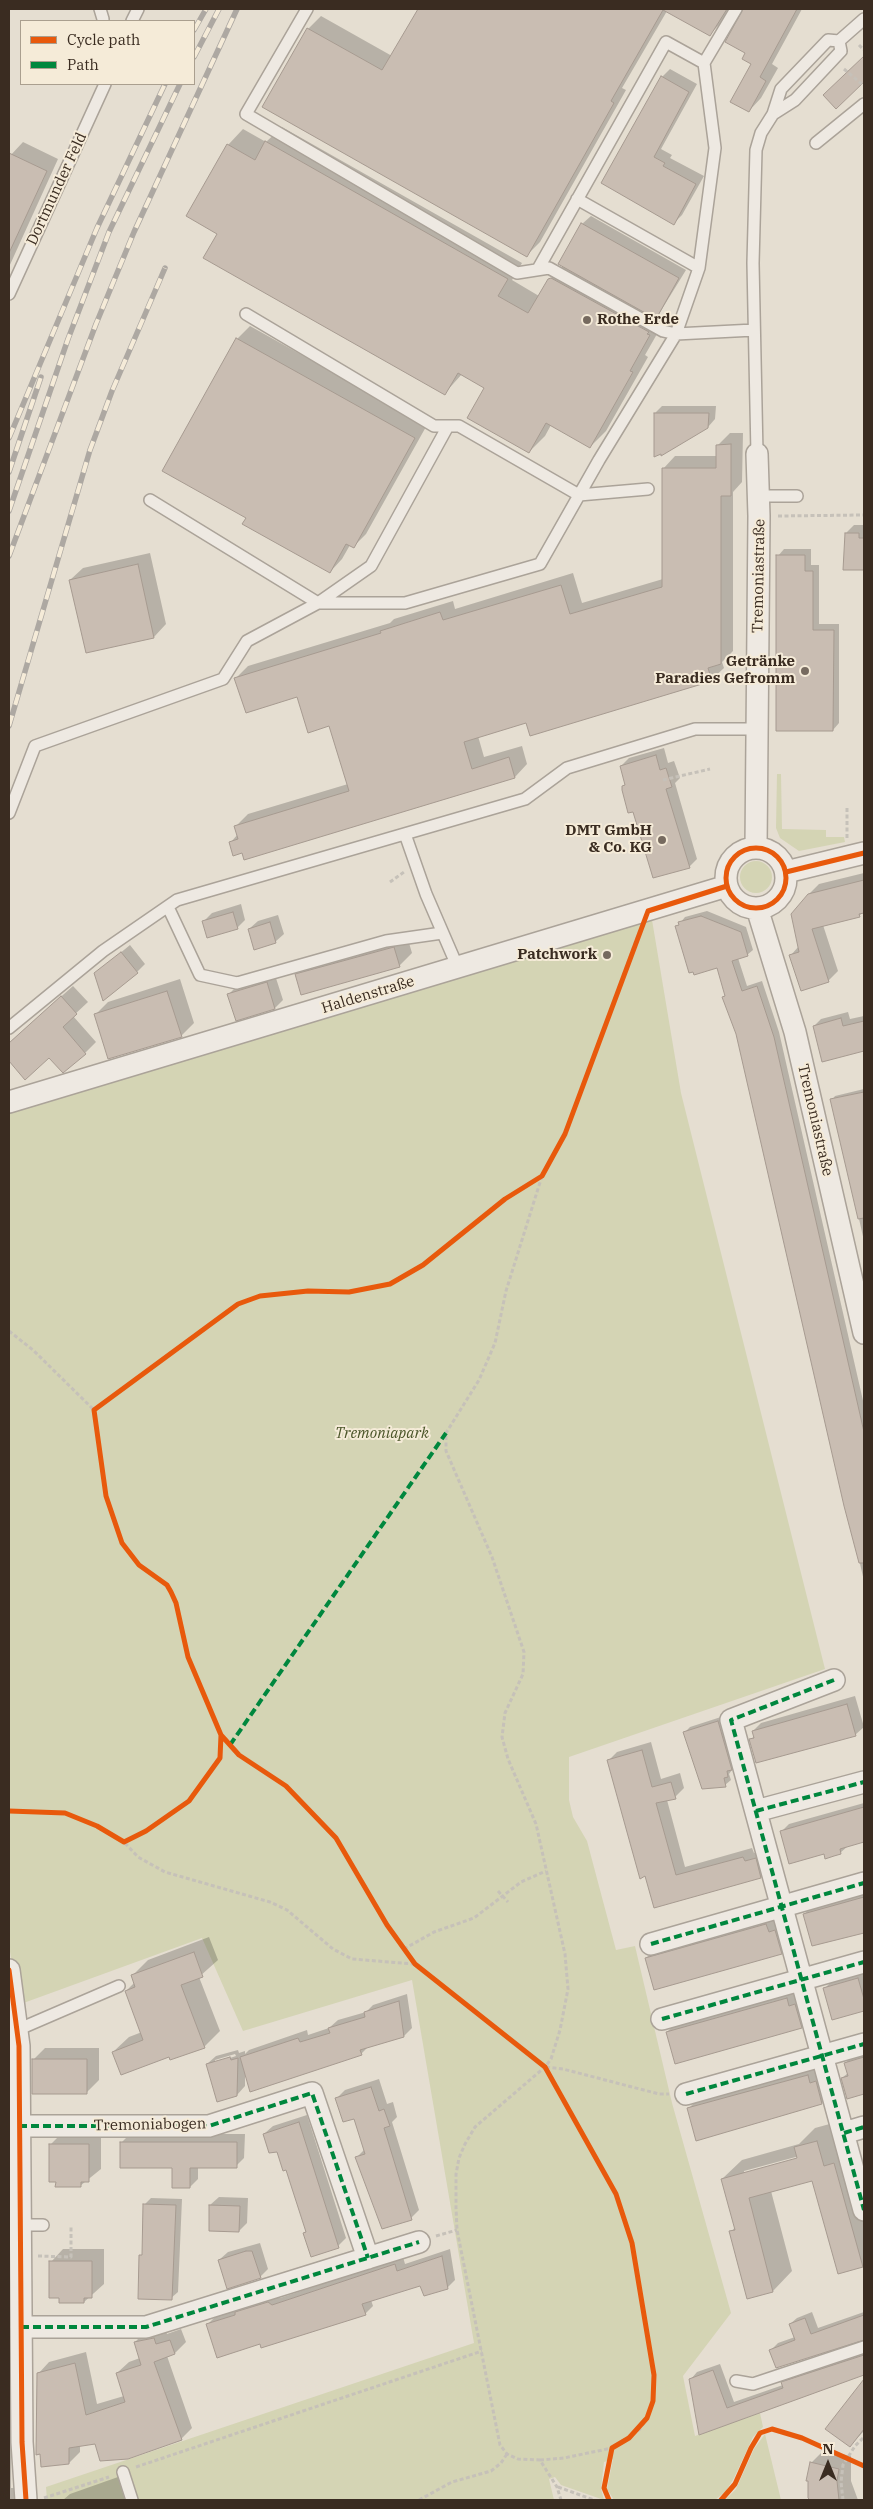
<!DOCTYPE html>
<html>
<head>
<meta charset="utf-8">
<style>
	body { margin:0 }
	#map { position:relative; width:873px; height:2509px; overflow:hidden; background:#e5ded1; font-family:"IBM Plex Serif",serif }
	canvas { display:block }
	.frame { position:absolute; inset:0; border:10px solid #3a2c21; pointer-events:none }
	.legend { position:absolute; left:20px; top:20px; width:175px; height:65px; box-sizing:border-box; background:#f5ebd8; border:1px solid #aa9f8f; margin:0; padding:6px 9px; list-style:none; font-size:15px; color:#3a2c21 }
	.legend li { display:flex; align-items:center; gap:10px; height:25px }
	.legend b { width:25px; border:1px solid #aa9f8f }
	.north { position:absolute; left:803px; top:2439px; width:50px; height:50px; -webkit-text-stroke:4px #f5ebd8; paint-order:stroke; rotate:0deg; font-size:14px; font-weight:700; line-height:20px; text-align:center; color:#3a2c21 }
	.north::after { content:''; display:block; margin:auto; width:18px; height:22px; background:#3a2c21; clip-path:polygon(50% 0,100% 100%,50% 72%,0 100%) }
</style>
</head>
<body>
<div id="map">
<canvas width="873" height="2509"></canvas>
<div class="frame"></div>
<ul class="legend">
<li><b style="height:6px;background:#e8590c"></b>Cycle path</li>
<li><b style="height:6px;background:#00873e"></b>Path</li>
</ul>
<div class="north">N</div>
</div>
<script>
const context = document.querySelector('canvas').getContext('2d');
context.lineJoin = 'round';
function fill(path, color) { context.fillStyle = color; context.fill(path, 'evenodd'); }
const shape = rows => new Path2D(rows.map(r => 'M' + r).join(''));
function strokePath(path, color, width, dash) { context.strokeStyle = color; context.lineWidth = width; context.lineCap = dash ? 'butt' : 'round'; context.setLineDash(dash || []); context.stroke(path); }
function write(font, color, halo, rows, align = 'center') {
  context.font = font + ' "IBM Plex Serif",serif'; context.lineWidth = 4; context.setLineDash([]); context.textBaseline = 'middle'; context.strokeStyle = halo; context.fillStyle = color; for (const [text, x, y, turn = 0] of rows) {
    context.save(); context.translate(x, y); context.rotate((+turn || 0) * Math.PI / 180); context.textAlign = isNaN(turn) ? turn : align; if (halo) context.strokeText(text, 0, 0); context.fillText(text, 0, 0); context.restore();
  }
}
const green = shape([
	[777,774,781,774,782,829,826,830,826,837,844,837,845,842,799,851,780,838,776,828],
	'740 877a16 16 0 1 1 32 0a16 16 0 1 1-32 0Z',
	[651,914,681,1093,825,1669,569,1757,569,1800,573,1817,587,1841,616,1950,635,1946,672,2103,731,2313,683,2376,695,2436,760,2413,763,2427,753,2437,734,2478,726,2491,715,2500,614,2500,607,2489,613,2459,604,2462,601,2489,604,2500,561,2485,555,2477,549,2479,554,2500,47,2500,46,2487,474,2343,412,1980,243,2031,202,1938,18,2005,9,1945,9,1107],
	[765,2434,781,2500,725,2500,736,2489,754,2449]
]);
const shadow = shape([
	[419,9,731,9,723,21,710,34,667,11,622,88,626,90,540,242,527,255,308,29,321,16,392,56],
	[743,9,802,9,772,64,778,68,761,98,749,111,752,63,747,52],
	[670,69,697,84,661,149,672,155,670,158,704,176,682,215,674,223,603,183,662,77],
	[282,127,522,263,512,280,539,296,549,280,563,266,582,224,591,216,686,270,659,314,665,320,645,355,648,357,606,431,590,447,551,425,545,436,529,452,486,388,462,374,445,393,219,233,228,145,243,129,266,142],
	[23,142,58,159,9,267,9,157],
	[250,326,427,425,366,534,353,547,350,545,342,559,330,572,248,518,163,471,237,339],
	[662,406,716,406,715,419,708,427,655,413],
	[730,433,743,433,742,482,733,492,733,651,722,662,724,668,711,680,527,721,478,736,484,757,522,746,527,764,515,777,245,858,243,852,231,842,238,834,236,826,248,814,348,784,330,725,297,696,236,678,248,666,390,623,394,619,453,601,455,609,573,573,582,603,663,579,663,469,675,456,718,456,718,445],
	[854,525,864,525,864,569,844,568,846,533],
	[784,549,811,549,811,565,819,565,819,624,839,624,839,723,833,730,778,556],
	[150,553,166,624,154,637,87,652,70,580,83,568],
	[664,748,668,763,674,761,680,778,675,783,697,859,689,867,634,810,623,787,626,783,621,766,629,758],
	[864,873,864,911,859,916,823,925,838,971,828,981,791,955,799,946,809,894,819,884],
	[241,904,245,920,237,928,204,921,212,913],
	[707,911,746,927,753,950,747,955,738,958,747,986,762,981,779,1032,864,1405,864,1581,737,1033,724,997,726,994,717,967,677,927,685,917],
	[278,915,284,934,275,942,249,929,258,921],
	[407,936,412,953,399,966,297,975,309,962],
	[130,945,145,964,137,972,96,973],
	[275,975,283,1000,275,1008,237,1019,229,994,237,986],
	[180,979,194,1023,181,1036,96,1014,108,1002],
	[73,986,88,1002,73,1016,96,1042,85,1053,49,1057,26,1078,9,1060,9,1043],
	[848,1012,850,1019,864,1016,864,1049,823,1060,814,1026,821,1019],
	[864,1089,864,1241,832,1100,835,1096],
	[855,1696,864,1727,855,1735,751,1740,754,1736,753,1731,761,1723],
	[724,1716,737,1763,729,1774,731,1780,725,1785,684,1733,690,1727],
	[651,1742,661,1779,680,1773,684,1788,675,1797,667,1800,685,1867,752,1848,754,1853,765,1850,769,1868,760,1877,655,1906,608,1761,617,1752],
	[864,1803,864,1841,848,1846,840,1853,824,1852,781,1832,789,1824],
	[864,1892,864,1930,813,1945,804,1914,812,1907],
	[775,1917,789,1944,781,1953,646,1958,655,1950],
	[209,1937,218,1960,199,1977,220,2031,204,2047,170,2055,113,2052,129,2037,142,2032,126,1991,135,1982,132,1976,148,1960],
	[864,1972,864,2010,833,2019,825,1988,832,1981],
	[795,1991,809,2019,801,2027,667,2032,675,2024],
	[407,1994,412,2028,404,2036,369,2046,361,2054,245,2073,245,2086,237,2095,207,2064,216,2056,238,2050,239,2053,245,2051,245,2054,249,2050,307,2030,308,2035,329,2028,338,2020,366,2012,373,2005],
	[235,2054,236,2056,215,2063,215,2060],
	[45,2048,99,2048,99,2080,86,2093,33,2060],
	[864,2052,864,2090,857,2092,842,2078,848,2073,845,2063,853,2056],
	[9,2062,15,2154,9,2160],
	[816,2067,830,2095,822,2103,688,2109,696,2101],
	[379,2079,387,2104,393,2102,397,2117,392,2122,419,2210,411,2218,357,2157,365,2149,355,2117,337,2098,345,2090],
	[307,2115,346,2238,338,2246,304,2234,307,2230,287,2169,278,2151,264,2134,273,2126],
	[837,2122,864,2183,864,2264,863,2266,813,2179,771,2191,792,2271,773,2291,731,2232,736,2226,722,2179,742,2160,799,2144,815,2128],
	[803,2155,803,2157,744,2174,744,2171],
	[62,2133,101,2133,101,2169,80,2186,57,2181,50,2145],
	[130,2134,245,2134,244,2158,236,2166,198,2166,198,2179,190,2187,173,2167,122,2142],
	[219,2197,248,2198,247,2223,239,2231,210,2205],
	[151,2198,182,2199,178,2292,171,2298,141,2256,144,2253,144,2205],
	[13,2204,11,2488,14,2488,16,2500,9,2500,9,2206],
	[260,2243,268,2269,260,2277,219,2260,228,2252],
	[63,2249,104,2249,104,2284,84,2302,60,2297,51,2262],
	[450,2249,455,2280,447,2288,421,2284,371,2300,373,2306,365,2314,260,2342,207,2325,215,2317,277,2294,280,2298,403,2257,405,2264],
	[812,2312,818,2328,864,2312,864,2339,771,2350,778,2343,795,2337,790,2324,797,2318],
	[165,2327,167,2334,181,2329,186,2342,175,2353,167,2356,192,2428,181,2439,80,2445,80,2452,69,2463,38,2374,49,2362,86,2352,97,2404,124,2396,117,2373,129,2362,140,2358,135,2342,146,2331],
	[864,2351,864,2373,700,2433,691,2379,697,2372,720,2364,734,2402,783,2385,789,2376],
	[864,2381,864,2431,850,2446,827,2428],
	[824,2450,851,2456,851,2481,858,2500,812,2500,809,2480,807,2479,812,2462],
	[118,2477,125,2500,63,2500,70,2494]
]);
const building = shape([
	[418,9,727,9,710,36,663,10,611,101,614,103,527,257,262,107,307,28,382,70,418,9],
	[743,9,797,9,760,77,766,81,749,112,730,102,751,64,742,59,745,53,725,42,743,9],
	[864,56,864,82,836,109,823,95,864,56],
	[661,76,689,92,654,157,665,163,663,166,696,184,674,225,601,183,661,76],
	[265,141,508,279,498,296,528,313,548,279,551,278,649,332,647,334,650,335,630,371,633,372,590,448,546,423,529,453,467,418,484,388,458,373,445,395,203,258,217,234,186,216,227,144,255,160,265,141],
	[9,153,47,171,9,253,9,153],
	[581,223,679,278,656,319,558,264,581,223],
	[236,338,415,438,354,548,346,544,330,573,242,524,246,518,162,471,236,338],
	[654,413,709,413,708,428,661,456,661,454,654,457,654,413],
	[731,444,731,496,721,496,721,664,708,668,712,681,530,736,526,723,464,742,472,769,509,757,515,778,244,860,242,853,233,856,229,842,238,839,234,826,349,791,329,726,308,733,297,697,246,713,234,678,381,633,380,631,440,612,443,620,561,585,570,614,662,587,662,468,716,468,716,445,731,444],
	[845,533,859,533,859,538,864,538,864,570,843,570,845,533],
	[776,555,805,555,805,571,813,571,813,630,834,630,833,731,776,731,776,555],
	[138,564,154,638,86,653,69,580,138,564],
	[656,755,660,770,666,768,672,787,666,789,690,868,653,878,633,812,628,813,622,790,622,786,625,785,620,766,656,755],
	[864,880,864,913,859,914,860,917,812,929,829,982,801,991,789,955,799,952,791,914,808,894,864,880],
	[233,912,238,929,207,938,202,921,233,912],
	[701,916,741,932,748,956,732,961,742,991,757,986,774,1037,864,1432,864,1563,859,1563,844,1506,736,1034,722,997,725,996,717,968,694,975,693,972,689,973,675,926,679,925,678,922,701,916],
	[270,922,276,943,254,950,248,929,270,922],
	[394,947,400,967,301,995,295,974,394,947],
	[121,952,138,973,103,1001,94,973,121,952],
	[267,982,275,1009,236,1021,227,994,267,982],
	[167,991,182,1037,108,1059,94,1014,167,991],
	[61,996,77,1014,63,1027,86,1054,63,1073,49,1058,25,1080,9,1061,9,1043,61,996],
	[841,1018,843,1026,864,1021,864,1051,822,1062,813,1026,841,1018],
	[864,1092,864,1218,858,1219,830,1099,864,1092],
	[847,1704,856,1736,756,1763,749,1739,754,1738,752,1731,847,1704],
	[718,1721,732,1770,727,1771,728,1777,724,1778,726,1787,702,1789,683,1732,718,1721],
	[642,1750,652,1787,671,1782,676,1799,656,1803,676,1875,743,1857,745,1861,756,1858,761,1878,654,1908,645,1876,640,1879,607,1760,642,1750],
	[864,1807,864,1842,840,1849,841,1854,834,1856,825,1859,824,1854,789,1864,780,1831,864,1807],
	[864,1897,864,1933,812,1946,803,1914,864,1897],
	[766,1924,769,1932,775,1930,782,1954,654,1990,645,1958,766,1924],
	[194,1952,203,1977,181,1985,205,2048,170,2060,169,2057,121,2075,112,2052,143,2040,125,1991,135,1987,131,1975,194,1952],
	[858,1978,864,1999,864,2011,832,2020,823,1988,858,1978],
	[787,1998,789,2006,795,2004,802,2028,675,2064,666,2032,787,1998],
	[399,2001,404,2037,360,2050,362,2055,250,2092,240,2057,298,2038,300,2042,330,2033,328,2028,365,2017,364,2012,399,2001],
	[230,2057,231,2060,238,2058,237,2096,217,2102,206,2064,230,2057],
	[864,2057,864,2094,847,2099,841,2078,848,2076,844,2063,864,2057],
	[32,2059,87,2059,87,2094,32,2094,32,2059],
	[808,2075,810,2083,816,2081,822,2104,696,2141,687,2108,808,2075],
	[371,2087,379,2111,384,2109,390,2126,384,2128,412,2220,382,2229,355,2157,365,2154,354,2119,343,2122,335,2098,371,2087],
	[299,2122,339,2248,311,2257,303,2233,306,2232,286,2170,283,2171,277,2152,269,2153,263,2134,299,2122],
	[817,2141,824,2166,834,2163,863,2267,838,2274,812,2181,749,2198,773,2292,747,2299,729,2231,735,2230,721,2179,797,2158,794,2147,817,2141],
	[120,2142,237,2142,237,2168,190,2168,190,2188,172,2188,172,2168,120,2168,120,2142],
	[49,2144,89,2144,89,2182,81,2182,81,2187,55,2187,56,2182,49,2182,49,2144],
	[143,2204,176,2205,172,2300,138,2299,139,2255,142,2255,143,2204],
	[209,2205,240,2206,239,2232,209,2231,209,2205],
	[246,2251,252,2251,261,2278,227,2289,218,2260,246,2251],
	[442,2256,448,2289,424,2296,420,2286,362,2304,366,2315,261,2348,260,2344,217,2358,206,2324,235,2315,235,2312,268,2302,272,2305,395,2264,397,2271,442,2256],
	[49,2261,92,2261,92,2298,84,2298,84,2303,59,2303,59,2298,49,2298,49,2261],
	[864,2315,864,2340,776,2368,769,2350,795,2340,789,2324,805,2318,811,2334,864,2315],
	[154,2338,156,2344,170,2340,175,2354,154,2362,182,2440,128,2459,100,2461,95,2444,69,2448,69,2464,41,2467,40,2454,36,2455,37,2373,75,2363,86,2415,125,2402,116,2373,141,2365,134,2342,154,2338],
	[864,2355,864,2375,699,2435,689,2379,713,2370,727,2408,783,2388,781,2382,864,2355],
	[864,2379,864,2429,850,2447,825,2429,864,2379],
	[810,2462,839,2469,837,2481,839,2500,810,2500,808,2498,808,2481,806,2481,810,2462]
]);
const path = shape([
	[859,45,864,50],
	[844,69,864,86],
	[778,516,864,515],
	[663,780,710,769],
	[847,808,847,838],
	[390,882,404,872],
	[542,1176,506,1291,495,1343,479,1380,446,1433,446,1451,492,1557,524,1652,523,1674,505,1713,502,1737,508,1759,536,1824,565,1954,568,1989,560,2030,551,2059,545,2067,475,2127,465,2144,459,2158,456,2174,456,2208,457,2230,500,2445,507,2454,518,2459,540,2460,557,2487,561,2500],
	[9,1331,33,1350,94,1410],
	[9,1811,65,1813,97,1826,124,1842,138,1857,165,1872,270,1902,287,1910,333,1949,352,1959,414,1964],
	[124,1842,146,1831,189,1801,220,1758,221,1735],
	[498,1891,508,1902],
	[404,1949,434,1932,474,1918,521,1882,546,1871],
	[546,2067,563,2069,659,2094,669,2094],
	[436,2236,457,2230],
	[38,2256,71,2257,71,2225],
	[540,2460,564,2458,612,2448,640,2429,647,2418,653,2401,654,2375,632,2243,616,2194,545,2067,415,1964,387,1925,336,1838,286,1786,239,1755,221,1735,188,1657,176,1603,171,1592,167,1585,139,1565,122,1543,106,1496,94,1410,238,1304,260,1296,308,1291,349,1292,390,1284,423,1265,505,1199,542,1176,565,1134,639,932],
	[136,2467,482,2351],
	[558,2487,594,2500],
	[44,2498,109,2477],
	[419,2500,452,2482,491,2471,501,2463,507,2454],
	[609,2500,604,2488,612,2448],
	[721,2500,735,2484,751,2448,760,2433,772,2429,802,2438,864,2466],
	[843,2500,841,2482,843,2465,855,2446,864,2437]
]);
const service = shape([
	[100,9,103,19],
	[307,9,246,114,517,273,549,268,663,331,676,334,754,330],
	[132,21,138,9],
	[839,41,864,19],
	[773,114,795,100,841,51,839,41],
	[816,143,864,104],
	[577,199,699,268],
	[538,269,666,42,704,63],
	[9,294,105,84],
	[246,314,434,426,459,426,579,495,648,489],
	[757,454,753,263,756,150,761,133,773,114,781,89,828,40,839,41],
	[759,496,797,496],
	[150,500,318,603,405,603,540,564,599,460,676,334,699,268,715,148,704,63,736,9],
	[9,813,35,746,223,679,247,641,318,603,371,566,448,426],
	[405,834,426,894,458,968],
	[168,907,200,975,237,983,386,941,442,933],
	[9,1028,103,951,177,900,525,799,567,768,695,729,757,729],
	[17,2030,119,1986],
	[20,2225,43,2225],
	[736,2381,753,2384,864,2347],
	[123,2472,132,2500]
]);
const minor = shape([
	[756,847,759,516,757,454],
	'726 878a30 30 0 1 1 60 0a30 30 0 1 1-60 0Z',
	[786,872,864,853],
	[757,908,795,1032,864,1333],
	[9,1102,727,886],
	[834,1680,731,1720,864,2210],
	[756,1811,864,1782],
	[651,1944,864,1883],
	[9,1970,19,2046,22,2442,26,2500],
	[662,2019,864,1962],
	[686,2094,864,2044],
	[19,2126,209,2126,312,2093,368,2258],
	[844,2133,864,2127],
	[21,2327,146,2327,419,2242]
]);
const rail = shape([
	[194,30,206,9],
	[194,57,219,9],
	[9,438,97,228,165,84],
	[9,472,41,377],
	[9,511,68,339,109,232,180,84],
	[9,556,96,324,134,232,237,9],
	[9,726,90,450,112,391,165,268]
]);
const quiet = shape([
	[834,1680,731,1720,864,2210],
	[230,1745,446,1433],
	[756,1811,864,1782],
	[651,1944,864,1883],
	[662,2019,864,1962],
	[686,2094,864,2044],
	[19,2126,209,2126,312,2093,368,2258],
	[844,2133,864,2127],
	[21,2327,146,2327,419,2242]
]);
const cycleway = shape([
	'726 878a30 30 0 1 1 60 0a30 30 0 1 1-60 0Z',
	[786,872,864,853],
	[9,1811,65,1813,97,1826,124,1842,146,1831,189,1801,220,1758,221,1735],
	[9,1970,19,2046,22,2442,26,2500],
	[609,2500,604,2488,612,2448,629,2438,647,2418,653,2401,654,2375,632,2243,616,2194,545,2067,415,1964,387,1925,336,1838,286,1786,239,1755,221,1735,188,1657,176,1603,171,1592,167,1585,139,1565,122,1543,106,1496,94,1410,238,1304,260,1296,308,1291,349,1292,390,1284,423,1265,505,1199,542,1176,565,1134,648,911,727,886],
	[721,2500,735,2484,751,2448,760,2433,772,2429,802,2438,864,2466]
]);
const markers = [
	[587,320,5,"#766a5f"],
	[805,671,5,"#766a5f"],
	[662,840,5,"#766a5f"],
	[607,955,5,"#766a5f"]
];
const streetNames = [
	["Dortmunder Feld",57,189,-65],
	["Tremoniastraße",759,576,-89],
	["Haldenstraße",368,995,-17],
	["Tremoniastraße",815,1120,77],
	["Tremoniabogen",150,2125,-1]
];
const poiNames = [
	["Rothe Erde",597,320,"left"],
	["Getränke",795,662],
	["Paradies Gefromm",795,679],
	["DMT GmbH",652,831],
	["& Co. KG",652,848],
	["Patchwork",597,955]
];
const parkNames = [
	["Tremoniapark",382,1434]
];
fill(green, '#d4d4b4');
fill(shadow, '#0003');
fill(building, '#c9bdb2');
strokePath(building, '#a69a90', 1);
strokePath(service, '#aba399', 14);
strokePath(minor, '#aba399', 24);
strokePath(path, '#c6c1b9', 3, [4, 2.5]);
strokePath(service, '#eee9e2', 11);
strokePath(minor, '#eee9e2', 21);
strokePath(rail, '#ada8a2', 5.5);
strokePath(rail, '#f5ebd8', 4, [11]);
strokePath(quiet, '#00873e', 4, [8, 4]);
strokePath(cycleway, '#e8590c', 5);
for (const [x, y, r, color] of markers) { const dot = new Path2D(); dot.arc(x, y, r, 0, 2 * Math.PI); context.fillStyle = color; context.fill(dot); strokePath(dot, '#f5ebd8', 2); }
write('15px', '#3a2c21', '#f5ebd8', streetNames);
write('bold 15px', '#3a2c21', '#f5ebd8', poiNames, 'right');
write('italic 15px', '#4b5529', '#f5ebd8', parkNames);
</script>
</body>
</html>
